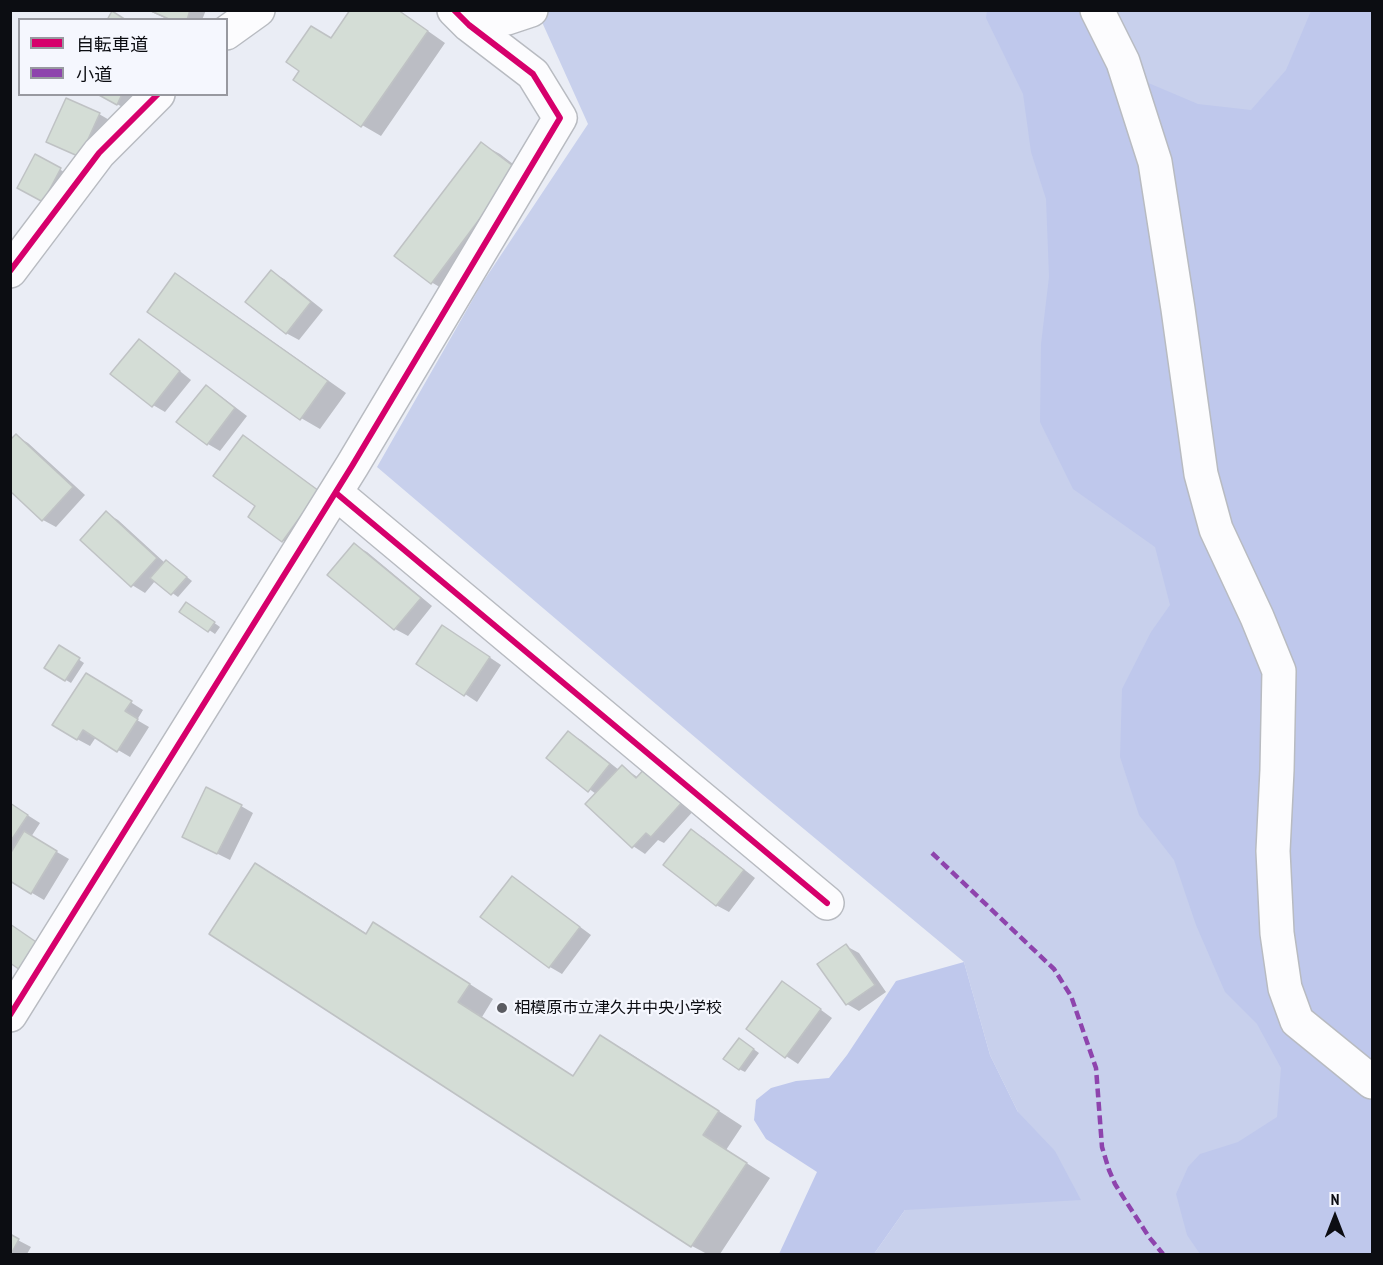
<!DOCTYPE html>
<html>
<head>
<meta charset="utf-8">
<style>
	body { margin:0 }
	#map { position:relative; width:1383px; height:1265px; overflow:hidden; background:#eaedf5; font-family:"PT Sans Narrow","Noto Sans JP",sans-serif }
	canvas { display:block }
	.frame { position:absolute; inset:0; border:12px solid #0c0d12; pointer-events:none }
	.legend { position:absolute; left:18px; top:18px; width:210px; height:78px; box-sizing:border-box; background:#f5f7fe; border:2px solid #9899a0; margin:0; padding:8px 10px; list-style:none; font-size:18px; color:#0c0d12 }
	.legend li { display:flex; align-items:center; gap:12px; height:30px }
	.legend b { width:30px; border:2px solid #9899a0 }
	.north { position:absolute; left:1305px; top:1187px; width:60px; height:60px; -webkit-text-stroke:4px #f5f7fe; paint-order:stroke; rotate:0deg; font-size:16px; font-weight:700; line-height:24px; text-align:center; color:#0c0d12 }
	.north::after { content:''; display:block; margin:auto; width:21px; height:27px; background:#0c0d12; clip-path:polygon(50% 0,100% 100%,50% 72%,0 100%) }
</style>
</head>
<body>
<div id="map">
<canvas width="1383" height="1265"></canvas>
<div class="frame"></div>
<ul class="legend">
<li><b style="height:8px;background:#d6006c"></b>自転車道</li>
<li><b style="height:8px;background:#8e44ad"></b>小道</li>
</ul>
<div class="north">N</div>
</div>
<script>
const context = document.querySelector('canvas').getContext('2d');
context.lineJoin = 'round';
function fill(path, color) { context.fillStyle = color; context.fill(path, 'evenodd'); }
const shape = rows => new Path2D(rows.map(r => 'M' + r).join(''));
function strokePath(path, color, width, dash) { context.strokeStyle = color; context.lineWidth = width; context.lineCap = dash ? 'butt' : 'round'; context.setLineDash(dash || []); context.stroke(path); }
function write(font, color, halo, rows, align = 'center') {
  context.font = font + ' "PT Sans Narrow","Noto Sans JP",sans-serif'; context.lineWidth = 4.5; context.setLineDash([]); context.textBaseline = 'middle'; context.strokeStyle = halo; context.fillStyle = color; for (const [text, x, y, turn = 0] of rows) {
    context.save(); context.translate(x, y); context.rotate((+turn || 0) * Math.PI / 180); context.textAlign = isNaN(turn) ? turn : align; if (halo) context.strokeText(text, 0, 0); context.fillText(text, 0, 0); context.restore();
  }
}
const green = shape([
	[537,11,1372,11,1372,1254,874,1254,905,1210,1018,1112,990,1055,964,962,763,795,377,467,481,285,588,124]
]);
const forest = shape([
	[987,11,1089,11,1089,31,1106,65,1198,104,1251,110,1286,70,1311,11,1372,11,1372,1254,1200,1254,1187,1235,1176,1194,1188,1167,1200,1154,1238,1142,1277,1117,1281,1068,1257,1024,1225,992,1196,925,1174,860,1139,815,1120,757,1122,689,1151,632,1170,605,1155,547,1073,489,1040,422,1041,344,1049,277,1046,199,1031,152,1023,94,986,18],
	[964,962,990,1055,1018,1112,1055,1151,1081,1200,905,1210,874,1254,779,1254,817,1172,766,1139,754,1120,756,1100,771,1088,796,1081,829,1078,847,1055,896,981]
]);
const shadow = shape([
	[147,10,206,10,202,20,169,20],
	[398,10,445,43,381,136,362,125,295,80,302,71,332,39],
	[98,94,138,94,130,111],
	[99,114,111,121,93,163,61,148],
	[481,144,500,154,535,181,450,293,431,282],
	[36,156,66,173,50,204,19,187],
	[271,272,284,279,323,310,299,340,286,333],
	[176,275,194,286,346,393,320,429,301,418,149,311],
	[139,341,151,348,191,380,165,412,153,405],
	[206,387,218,394,247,416,220,451,208,444],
	[16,436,28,443,85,495,56,527,43,520],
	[255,445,331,499,295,548,283,541,257,506],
	[106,513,118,520,165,563,167,562,172,565,192,581,178,597,155,581,145,593,132,585],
	[354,545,367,552,432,606,408,636,395,629],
	[192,607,220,627,215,634,181,611],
	[455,634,501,665,477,702,465,694],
	[60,647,84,663,71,683,46,668],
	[99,682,143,710,137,720,149,727,130,757,96,737,90,746,77,739],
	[568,733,581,740,619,770,622,767,639,778,697,807,664,843,658,840,645,854,633,846,596,794,548,758],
	[10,804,40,823,31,837,69,859,44,900,10,880],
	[241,806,253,813,230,860,196,843],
	[692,831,704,838,755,878,729,912,716,905],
	[256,865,280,878,367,934,398,938,493,999,482,1017,574,1077,601,1037,625,1050,742,1126,726,1150,770,1178,720,1254,707,1254,692,1246,211,934],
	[512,878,524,885,591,935,562,974,550,967],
	[846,946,859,953,886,992,859,1011,847,1004],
	[782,983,794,990,832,1018,798,1064,786,1056],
	[745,1043,759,1053,745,1072,739,1069],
	[10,1236,31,1247,27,1254,10,1254]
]);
const building = shape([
	[149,10,190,10,187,20,171,20,149,10],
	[350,10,398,10,428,31,361,127,293,80,299,71,286,62,311,26,331,38,350,10],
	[112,11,126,20,107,20,112,11],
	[97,94,122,94,117,105,97,94],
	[66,98,100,113,80,157,46,142,66,98],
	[481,142,517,169,431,284,394,256,481,142],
	[35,154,61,168,43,202,17,188,35,154],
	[271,270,311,302,286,334,245,302,271,270],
	[175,273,328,381,300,420,147,312,175,273],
	[139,339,180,371,152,407,110,374,139,339],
	[206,385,235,408,207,445,176,422,206,385],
	[16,434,73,487,42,521,10,491,10,440,16,434],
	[243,435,319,491,282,542,248,517,255,506,213,476,243,435],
	[106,511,157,558,131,587,80,540,106,511],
	[354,543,421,598,394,630,327,575,354,543],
	[166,560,187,577,171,595,150,578,166,560],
	[186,602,215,622,208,632,179,612,186,602],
	[442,625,490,657,464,696,416,664,442,625],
	[59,645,80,658,65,681,44,668,59,645],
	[86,673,132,701,125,711,138,719,117,752,83,730,77,740,52,725,86,673],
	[568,731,610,764,588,792,546,758,568,731],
	[622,765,636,778,648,765,685,799,651,837,646,833,632,848,585,804,622,765],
	[206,787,242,805,217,854,182,837,206,787],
	[10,803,28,815,10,842,10,803],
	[691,829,744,870,716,906,663,865,691,829],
	[24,831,57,851,31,894,10,881,10,854,24,831],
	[255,863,366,934,373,922,470,984,458,1002,573,1076,600,1035,719,1111,703,1135,747,1163,691,1247,209,934,255,863],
	[512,876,580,927,549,968,480,917,512,876],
	[10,924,42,946,23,972,10,963,10,924],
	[846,944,875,985,846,1005,817,964,846,944],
	[782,981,821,1009,785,1058,746,1029,782,981],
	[739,1038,754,1049,739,1070,723,1059,739,1038],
	[10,1234,19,1239,11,1254,10,1254,10,1234]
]);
const minor = shape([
	[1097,10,1123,62,1155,162,1178,309,1201,474,1216,529,1257,617,1279,671,1277,770,1273,851,1277,933,1285,988,1297,1021,1372,1082],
	[469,25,507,18,531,10],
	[226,33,258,10],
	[10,271,99,153,158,94],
	[336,493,827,903],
	[10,1015,352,466,560,118,533,74,469,25,454,10]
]);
const quiet = shape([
	[932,853,1054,969,1071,996,1096,1068,1102,1147,1109,1170,1115,1184,1127,1203,1149,1237,1163,1254]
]);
const cycleway = shape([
	[10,271,99,153,158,94],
	[336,493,827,903],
	[10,1015,352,466,560,118,533,74,469,25,454,10]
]);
const markers = [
	[502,1008,6,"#5a5b61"]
];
const poiNames = [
	["相模原市立津久井中央小学校",514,1008]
];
fill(green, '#c8d0ec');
fill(forest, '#bfc8ec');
fill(shadow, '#0003');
fill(building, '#d4ddd6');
strokePath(building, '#bfc2c4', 1.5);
strokePath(minor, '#b8bbc1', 36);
strokePath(minor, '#fcfcfe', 33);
strokePath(quiet, '#8e44ad', 4.5, [9, 4.5]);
strokePath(cycleway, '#d6006c', 6);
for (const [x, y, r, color] of markers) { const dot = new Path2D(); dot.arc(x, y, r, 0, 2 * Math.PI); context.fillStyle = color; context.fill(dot); strokePath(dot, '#f5f7fe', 2); }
write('16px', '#0c0d12', '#f5f7fe', poiNames, 'left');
</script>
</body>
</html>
